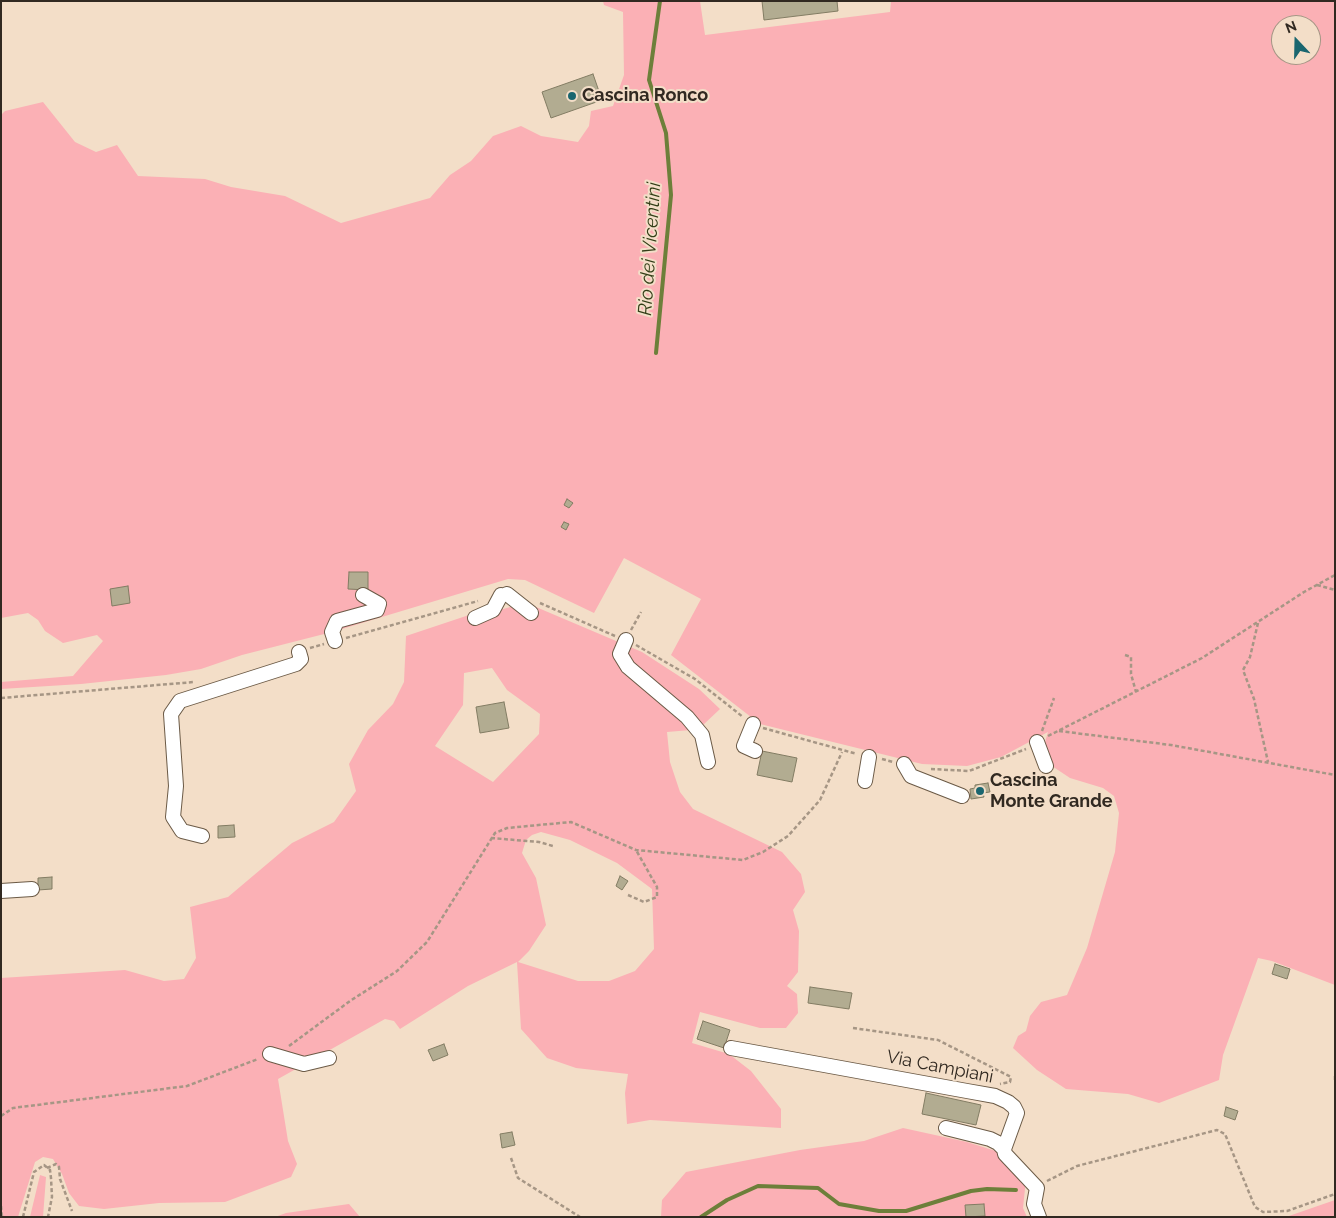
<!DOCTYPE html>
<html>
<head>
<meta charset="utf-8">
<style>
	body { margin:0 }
	#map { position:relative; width:1336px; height:1218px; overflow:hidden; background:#f3dec8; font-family:Raleway,sans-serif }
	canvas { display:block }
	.frame { position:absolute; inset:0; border:2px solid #312921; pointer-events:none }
	.north { position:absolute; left:1271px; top:15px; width:50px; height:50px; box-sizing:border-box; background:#f3dec8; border:1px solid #a59685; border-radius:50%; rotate:339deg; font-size:14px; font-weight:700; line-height:20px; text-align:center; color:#312921 }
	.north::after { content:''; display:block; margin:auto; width:18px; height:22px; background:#1a666f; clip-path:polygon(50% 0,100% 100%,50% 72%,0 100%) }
</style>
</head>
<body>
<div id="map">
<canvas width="1336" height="1218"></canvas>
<div class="frame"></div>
<div class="north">N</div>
</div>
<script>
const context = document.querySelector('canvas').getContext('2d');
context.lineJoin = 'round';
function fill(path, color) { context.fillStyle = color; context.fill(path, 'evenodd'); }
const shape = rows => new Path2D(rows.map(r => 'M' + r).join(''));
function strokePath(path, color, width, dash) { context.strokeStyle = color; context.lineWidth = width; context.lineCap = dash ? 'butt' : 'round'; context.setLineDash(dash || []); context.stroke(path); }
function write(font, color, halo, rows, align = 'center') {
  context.font = font + ' Raleway,sans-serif'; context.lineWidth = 4; context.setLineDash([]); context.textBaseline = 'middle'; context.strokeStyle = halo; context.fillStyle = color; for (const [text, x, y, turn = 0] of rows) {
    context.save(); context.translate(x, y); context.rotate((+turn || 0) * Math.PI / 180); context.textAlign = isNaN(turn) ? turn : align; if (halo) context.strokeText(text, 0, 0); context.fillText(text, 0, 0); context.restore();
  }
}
const green = shape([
	[603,1,700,1,705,35,890,12,891,1,1335,1,1335,985,1272,961,1258,958,1223,1055,1219,1080,1159,1103,1128,1094,1066,1089,1037,1070,1013,1048,1018,1036,1026,1031,1030,1016,1041,1002,1067,995,1087,948,1115,852,1119,813,1114,796,1103,788,1070,778,1049,764,1043,749,1048,732,1001,757,967,766,922,764,760,724,671,655,701,599,624,558,594,613,525,580,508,579,332,632,242,655,201,669,166,675,81,684,1,689,1,682,73,676,103,641,97,635,63,643,45,631,38,620,28,613,1,618,1,115,5,111,43,102,75,142,96,152,117,145,138,176,205,179,231,187,285,196,341,223,430,198,450,175,471,161,493,136,521,126,541,136,578,142,589,126,591,111,613,106,624,75,623,12,604,5],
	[1281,25,1311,25,1311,55,1281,55],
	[521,604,536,607,642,652,699,689,720,709,703,725,713,753,711,768,702,766,698,740,691,730,667,732,670,762,680,792,693,809,782,852,801,874,805,892,793,910,799,931,798,972,787,986,797,994,798,1013,786,1028,760,1028,700,1012,692,1043,729,1054,751,1071,781,1109,781,1128,650,1120,627,1124,625,1093,628,1074,576,1068,547,1058,521,1029,517,962,468,986,400,1029,394,1021,385,1019,278,1079,288,1141,297,1164,291,1177,225,1202,159,1203,104,1209,79,1206,69,1193,62,1174,53,1159,43,1157,35,1162,18,1217,1,1217,1,978,125,970,164,981,184,979,196,958,190,907,228,897,292,843,334,822,356,791,349,764,368,730,393,704,404,682,406,636,484,610,496,611],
	[492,668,507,690,540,714,539,734,493,782,435,746,463,705,464,673],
	[541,832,570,840,617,863,652,889,654,949,635,971,609,981,578,981,518,962,529,951,546,925,536,878,522,853,526,840,532,835],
	[903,1128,967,1142,999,1152,1026,1179,1023,1208,1027,1217,661,1217,662,1200,686,1172,800,1150,864,1141],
	[40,1175,46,1177,43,1217,30,1217],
	[1335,1200,1335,1217,1286,1217],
	[349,1204,360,1217,275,1217,286,1213]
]);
const stream = shape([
	[656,353,671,195,666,133,649,80,660,1],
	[701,1217,727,1200,758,1186,818,1188,839,1204,879,1211,906,1211,971,1191,987,1189,1016,1190]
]);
const building = shape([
	[762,1,837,1,838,11,764,20,762,1],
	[593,74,602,100,551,118,542,92,593,74],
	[567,499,573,503,569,508,564,505,567,499],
	[564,522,569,524,566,530,561,527,564,522],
	[349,572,368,572,368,590,348,589,349,572],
	[128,586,130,603,112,606,110,589,128,586],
	[504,702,509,728,480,733,476,707,504,702],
	[762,751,797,758,792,782,757,775,762,751],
	[988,783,990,792,983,793,984,797,971,799,970,789,975,788,975,785,988,783],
	[234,825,235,837,218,838,218,826,234,825],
	[620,876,628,881,622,890,616,886,620,876],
	[52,877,52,889,38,890,38,878,52,877],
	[1275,964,1290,969,1287,979,1272,974,1275,964],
	[810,987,852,993,849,1009,808,1003,810,987],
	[703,1021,730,1030,724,1048,697,1039,703,1021],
	[444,1044,448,1055,433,1061,428,1050,444,1044],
	[926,1093,981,1105,976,1125,922,1114,926,1093],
	[1226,1107,1238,1111,1235,1120,1224,1116,1226,1107],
	[512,1132,515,1145,502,1148,500,1134,512,1132],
	[984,1204,985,1216,966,1217,965,1205,984,1204]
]);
const path = shape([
	[1317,585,1335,590],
	[540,603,615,636],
	[1258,623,1250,657,1243,670,1254,699,1268,762],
	[631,630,641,612],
	[346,638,478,601],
	[636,645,695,679,743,717],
	[310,648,324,644],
	[1125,655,1131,657,1131,674,1136,692],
	[1,698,194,682],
	[763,728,857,754],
	[1042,731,1054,698],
	[1059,731,1171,745,1335,775],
	[1048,736,1202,658,1304,592,1335,575],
	[882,759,893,762],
	[931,769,969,771,1026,749],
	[491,838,539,842,553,846],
	[628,895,644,902,657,897,657,887,636,850],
	[853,1028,938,1040,1011,1077,1010,1082,1000,1084],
	[289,1046,350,1001,397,971,427,942,495,833,507,828,571,822,636,850,743,860,763,852,788,836,820,800,842,752],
	[1335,1076,1335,1082],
	[1,1116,13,1108,187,1086,258,1059],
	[511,1158,518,1178,580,1217],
	[47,1168,56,1164,59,1167,60,1179,72,1211],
	[1047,1181,1077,1166,1217,1130,1225,1134,1255,1207,1263,1212,1287,1211,1335,1194],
	[1,1206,2,1217],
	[23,1217,34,1172,44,1165,50,1170,51,1178,52,1197,48,1217]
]);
const minor = shape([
	[507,594,531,613],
	[475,618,493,610,501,595],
	[626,640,620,654,628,667,687,717,702,735,708,762],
	[335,641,332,632,337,621,377,610,379,604,363,595],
	[753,724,744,746,755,751],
	[1037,742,1046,766],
	[904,764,911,776,962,796],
	[865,781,869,757],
	[202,836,182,831,173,817,176,786,171,714,180,701,296,664,301,659,299,652],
	[1,891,32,889],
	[731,1048,967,1091,995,1096,1008,1102,1014,1107,1017,1113,1004,1149,1005,1154,1037,1188,1034,1204,1039,1217],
	[270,1054,304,1064,329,1058],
	[946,1128,990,1139,998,1143,1004,1149]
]);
const markers = [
	[572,96,5,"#1a666f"],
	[980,791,5,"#1a666f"]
];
const poiNames = [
	["Cascina Ronco",582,96],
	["Cascina",990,781],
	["Monte Grande",990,802]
];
const streetNames = [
	["Via Campiani",940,1067,11]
];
const waterNames = [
	["Rio dei Vicentini",650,249,-86]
];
fill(green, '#fbb0b5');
strokePath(stream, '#6d7f3a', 4);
fill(building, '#b2ac91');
strokePath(building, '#827c63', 1);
strokePath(minor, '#6b5a46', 16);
strokePath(path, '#a69685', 2.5, [4, 2.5]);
strokePath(minor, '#fff', 14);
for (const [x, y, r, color] of markers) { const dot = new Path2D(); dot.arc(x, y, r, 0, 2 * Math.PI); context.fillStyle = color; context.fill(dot); strokePath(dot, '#f3dec8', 2); }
write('bold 18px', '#312921', '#f3dec8', poiNames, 'left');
write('18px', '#312921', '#f3dec8', streetNames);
write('italic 19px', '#323e17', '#f3dec8', waterNames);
</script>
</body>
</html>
